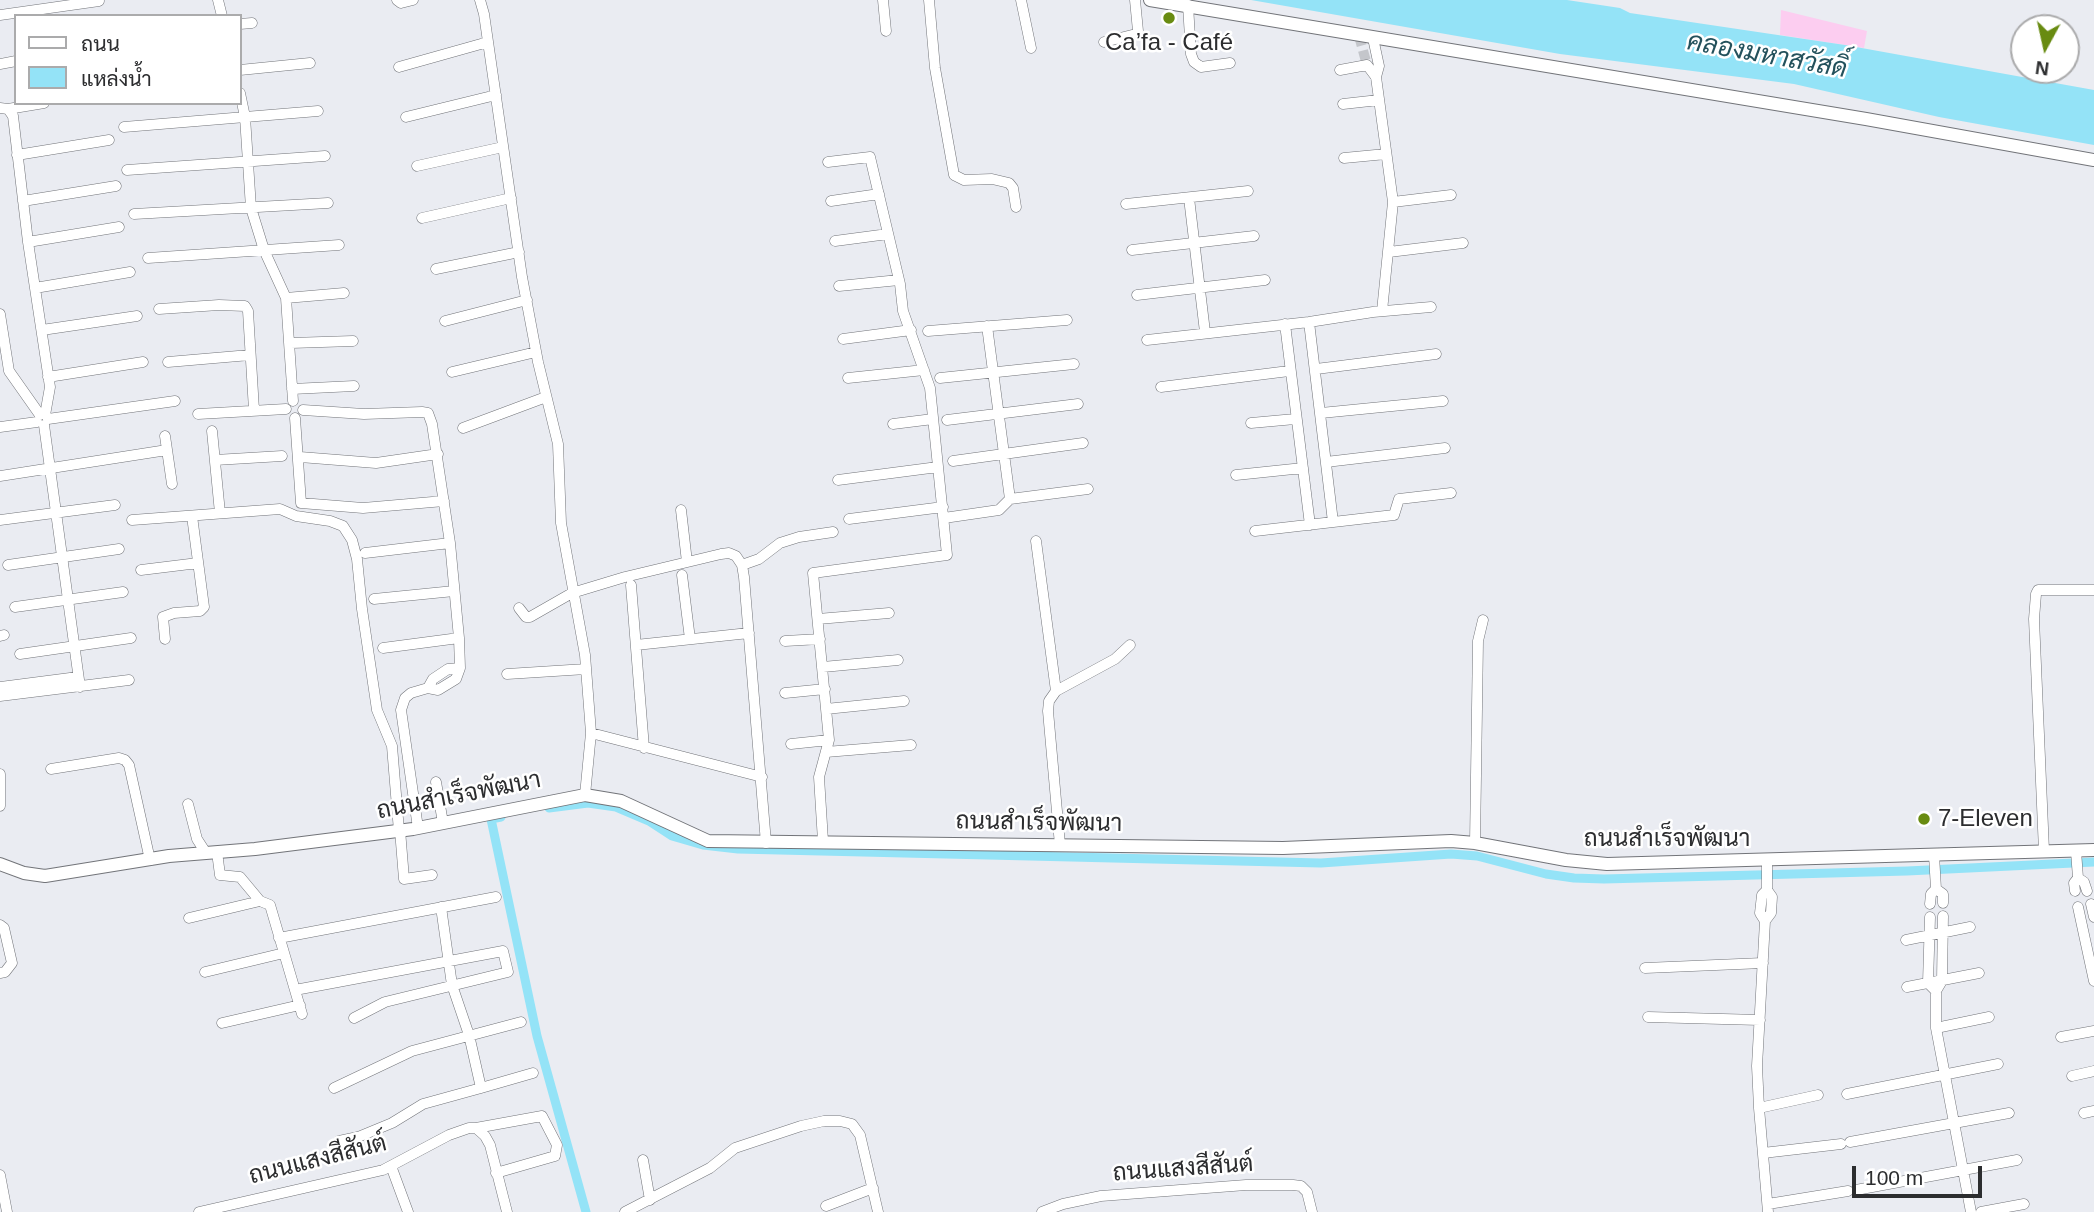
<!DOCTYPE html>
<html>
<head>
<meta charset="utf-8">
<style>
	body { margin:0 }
	#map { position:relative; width:2094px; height:1212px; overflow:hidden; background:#eaecf2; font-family:Helvetica,Sarabun,sans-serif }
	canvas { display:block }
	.legend { position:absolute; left:14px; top:14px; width:228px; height:91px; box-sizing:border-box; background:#fff; border:2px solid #ababac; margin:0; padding:9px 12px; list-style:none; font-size:21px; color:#2c2d2f }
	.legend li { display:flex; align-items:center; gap:14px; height:35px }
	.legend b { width:35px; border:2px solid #ababac }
	.north { position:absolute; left:2010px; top:14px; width:70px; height:70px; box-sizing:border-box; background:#fff; border:2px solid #ababac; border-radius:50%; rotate:188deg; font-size:19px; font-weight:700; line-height:28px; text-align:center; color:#2c2d2f }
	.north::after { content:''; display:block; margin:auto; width:24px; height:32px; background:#688b11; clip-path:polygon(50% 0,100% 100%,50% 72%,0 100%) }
	.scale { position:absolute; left:1852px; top:1166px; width:130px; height:32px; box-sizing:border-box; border:4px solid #2c2d2f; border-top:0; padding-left:9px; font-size:21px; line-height:24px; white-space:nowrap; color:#2c2d2f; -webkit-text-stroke:5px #fff; paint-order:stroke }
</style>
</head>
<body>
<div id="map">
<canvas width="2094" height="1212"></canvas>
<ul class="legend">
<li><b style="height:9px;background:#fff"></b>ถนน</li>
<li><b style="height:19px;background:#94e3f7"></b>แหล่งน้ำ</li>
</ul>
<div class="north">N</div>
<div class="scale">100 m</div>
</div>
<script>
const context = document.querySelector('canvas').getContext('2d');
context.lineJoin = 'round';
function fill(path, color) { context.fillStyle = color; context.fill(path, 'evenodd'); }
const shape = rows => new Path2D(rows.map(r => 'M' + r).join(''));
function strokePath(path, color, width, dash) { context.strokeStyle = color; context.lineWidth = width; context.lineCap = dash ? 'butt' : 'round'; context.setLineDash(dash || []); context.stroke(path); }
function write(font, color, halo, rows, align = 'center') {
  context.font = font + ' Helvetica,Sarabun,sans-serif'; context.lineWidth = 5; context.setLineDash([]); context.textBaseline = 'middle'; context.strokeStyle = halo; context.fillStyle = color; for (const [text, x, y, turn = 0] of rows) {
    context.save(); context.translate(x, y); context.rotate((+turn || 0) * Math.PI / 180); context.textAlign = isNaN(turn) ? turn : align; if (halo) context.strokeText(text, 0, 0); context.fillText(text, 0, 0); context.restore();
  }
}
const green = shape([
	[1781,10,1867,31,1864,48,1780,35]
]);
const water = shape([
	[1251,0,1567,0,1620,8,1630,13,1845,45,2094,90,2094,145,1939,117,1794,84,1560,54]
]);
const canal = shape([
	[549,808,588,803,616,807,649,821,672,836,703,845,738,849,1321,863,1451,854,1477,856,1546,874,1574,878,1604,879,1907,871,2094,862],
	[501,817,491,819,537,1036,586,1212]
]);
const minorTunnel = shape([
	[1359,36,1367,65]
]);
const minor = shape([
	[218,0,222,16],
	[397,0,401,3,413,0],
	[480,0,484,14,522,277,538,362,558,444,561,523,585,655,591,733,585,795],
	[883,0,886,31],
	[929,0,935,68,954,175,964,180,992,179,1009,183,1013,188,1016,207],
	[1021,0,1031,48],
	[1188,5,1191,54,1194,62,1201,67,1230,63],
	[0,15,99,1],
	[240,24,252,23],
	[1373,38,1379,66,1376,77,1393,202,1382,311],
	[1104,42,1136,34,1138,31,1135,0],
	[0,64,16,61],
	[399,67,488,42],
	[240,70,310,63],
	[1340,70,1367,65,1376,77],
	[240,93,245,117,251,208,264,250,286,298,293,401],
	[1343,104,1379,100],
	[0,108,8,109,13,116,28,242,50,387,45,415],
	[8,109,44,103],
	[406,117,496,95],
	[124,127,318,111],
	[17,155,109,140],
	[1344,158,1386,154],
	[417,166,503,147],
	[127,170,325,156],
	[1189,198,1205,332],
	[23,201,116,186],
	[831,201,879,194],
	[1393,202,1451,195],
	[1126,204,1248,191],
	[134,214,328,203],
	[422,218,511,198],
	[835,241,888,234],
	[28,242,119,227],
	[1132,250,1254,236],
	[1389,252,1463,243],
	[148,258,339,245],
	[436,269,519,252],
	[839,286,899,280],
	[35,288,130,272],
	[1137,295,1265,280],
	[286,298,344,293],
	[159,309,219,305,245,306,248,311,254,410],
	[0,314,9,371,40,415],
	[445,321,527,300],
	[1309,322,1333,522],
	[1285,324,1310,525],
	[42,330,137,316],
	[928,331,1067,320],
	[843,339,911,330],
	[1147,340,1309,322,1373,312,1431,307],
	[291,343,353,341],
	[168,362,250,355],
	[1316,369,1436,354],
	[452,372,536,352],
	[48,377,143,362],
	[848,378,924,370],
	[940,378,1074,364],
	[1161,387,1289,371],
	[292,389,354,386],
	[303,410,364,414,422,412,428,413,432,424,450,543,459,638,460,668,456,679,438,690,428,688,411,693,405,698,401,710,418,828],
	[1321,413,1443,401],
	[198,414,286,409],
	[295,418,301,503,363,508,444,501],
	[48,419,175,401],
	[947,420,1078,404],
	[1251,423,1295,419],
	[893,424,933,419],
	[44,425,80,687],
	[0,427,37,422],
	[463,428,546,397],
	[212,431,220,513],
	[165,436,172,484],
	[300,457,376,463,438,454],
	[215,460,282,456],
	[953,461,1083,443],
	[1326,462,1445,448],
	[1236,475,1303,468],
	[0,476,167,450],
	[838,480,938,467],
	[1010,499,1088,489],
	[681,510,687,562],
	[944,518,999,510,1010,499,987,326],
	[849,519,943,507],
	[0,520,115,505],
	[132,520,280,509,296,516,330,521,343,526,352,540,357,559,362,609,377,710,392,746,399,831],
	[1255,531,1394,515,1399,499,1451,493],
	[1036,541,1056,691,1049,701,1048,711,1060,845],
	[365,553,450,543],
	[8,565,119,549],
	[742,565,759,559,780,543,799,537,833,532],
	[141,570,198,563],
	[682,575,690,639],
	[631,585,644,748],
	[374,599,454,591],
	[15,607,123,592],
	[519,608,526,617,530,617,572,593,625,577,721,554,729,553,736,556,742,565,744,577,766,843],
	[818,619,889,613],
	[0,636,4,635],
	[165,639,163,617,174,613,200,611,204,607,192,516],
	[785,641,820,639],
	[636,645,749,633],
	[383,648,459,638],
	[20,654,131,638],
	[823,667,898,660],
	[507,674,586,669],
	[0,687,78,677],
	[428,688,433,679,448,669,460,668],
	[1056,691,1115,659,1130,645],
	[785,693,825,689],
	[0,696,129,680],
	[826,709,904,701],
	[591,733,762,777],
	[791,744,829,740],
	[826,752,911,745],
	[51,769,119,758,125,760,129,765,150,860],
	[0,774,0,806],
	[436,782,443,823],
	[188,804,197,839,206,853],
	[400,830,404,879,432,875],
	[823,841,819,777,829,740,813,573,947,555,930,388,903,311,900,284,870,157,828,162],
	[1475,843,1478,641,1483,620],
	[2044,851,2034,619,2036,594,2038,590,2094,590],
	[217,852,220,875,240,877,260,901,270,905,302,1014],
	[1767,860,1767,890,1772,897,1771,913,1765,921,1757,1066,1759,1108,1768,1212],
	[2078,878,2084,882,2087,891],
	[1936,889,1943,894,1943,903],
	[2075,891,2074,883,2078,878,2076,851],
	[1930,904,1931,894,1936,889,1934,855],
	[2091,904,2094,917],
	[2078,907,2094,981],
	[1943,916,1942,981,1936,991,1936,1028,1971,1212],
	[1930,917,1928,983,1936,991],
	[189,918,260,901],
	[1765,921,1760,913,1762,895,1767,890],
	[0,925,4,928,12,963,5,972,0,973],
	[279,938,496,897],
	[1906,940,1970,927],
	[1645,968,1763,963],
	[205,972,284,953],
	[1907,987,1979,973],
	[295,990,503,951,508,972,385,1002,354,1018],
	[1648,1017,1760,1020],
	[222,1023,300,1005],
	[1936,1028,1989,1017],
	[2061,1037,2094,1031],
	[2072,1076,2094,1071],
	[334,1088,412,1051,521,1022],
	[481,1088,533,1073],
	[1847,1094,1998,1064],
	[1759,1108,1818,1095],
	[2084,1113,2094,1111],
	[476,1128,542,1116,557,1145,555,1156,496,1173],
	[339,1141,358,1137,392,1123,423,1104,481,1088,469,1035,452,985,441,907],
	[1850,1142,2009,1113],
	[1763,1153,1841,1144],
	[643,1160,650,1200],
	[391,1166,408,1212],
	[0,1175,7,1212],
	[1856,1190,2017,1160],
	[1768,1204,1848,1191],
	[826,1206,873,1188],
	[199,1212,383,1170,449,1135,469,1128,476,1128,485,1136,490,1145,507,1212],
	[625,1212,710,1168,735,1148,801,1126,824,1121,840,1121,852,1124,860,1135,878,1212],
	[1042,1212,1063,1204,1101,1196,1246,1185,1293,1185,1301,1186,1307,1192,1312,1212],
	[1981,1212,2024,1204]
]);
const tertiary = shape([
	[1150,0,1866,119,2094,160],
	[0,864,24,873,45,876,169,856,255,849,413,829,585,795,621,801,708,841,1283,848,1451,841,1475,843,1566,860,1607,864,2094,850]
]);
const markers = [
	[1169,18,7,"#688b11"],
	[1924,819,7,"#688b11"]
];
const poiNames = [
	["Ca’fa - Café",1169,43],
	["7-Eleven",1938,819,"left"]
];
const streetNames = [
	["ถนนสำเร็จพัฒนา",459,796,-11],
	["ถนนสำเร็จพัฒนา",1039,823,1],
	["ถนนสำเร็จพัฒนา",1667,839],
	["ถนนแสงสีสันต์",318,1160,-14],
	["ถนนแสงสีสันต์",1183,1169,-4]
];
const waterNames = [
	["คลองมหาสวัสดิ์",1767,56,10]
];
fill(green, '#fccdf0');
fill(water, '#94e3f7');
strokePath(canal, '#94e3f7', 9);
strokePath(minorTunnel, '#c4c6cb', 10, [10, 5]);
strokePath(minor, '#727479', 11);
strokePath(tertiary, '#727479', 14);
strokePath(minor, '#fff', 10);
strokePath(tertiary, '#fff', 12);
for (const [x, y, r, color] of markers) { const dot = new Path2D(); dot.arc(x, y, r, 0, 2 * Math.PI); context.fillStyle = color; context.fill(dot); strokePath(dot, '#fff', 2.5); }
write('24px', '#2c2d2f', '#fff', poiNames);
write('24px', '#2c2d2f', '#fff', streetNames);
write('italic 26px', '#23515c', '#fff', waterNames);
</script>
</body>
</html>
